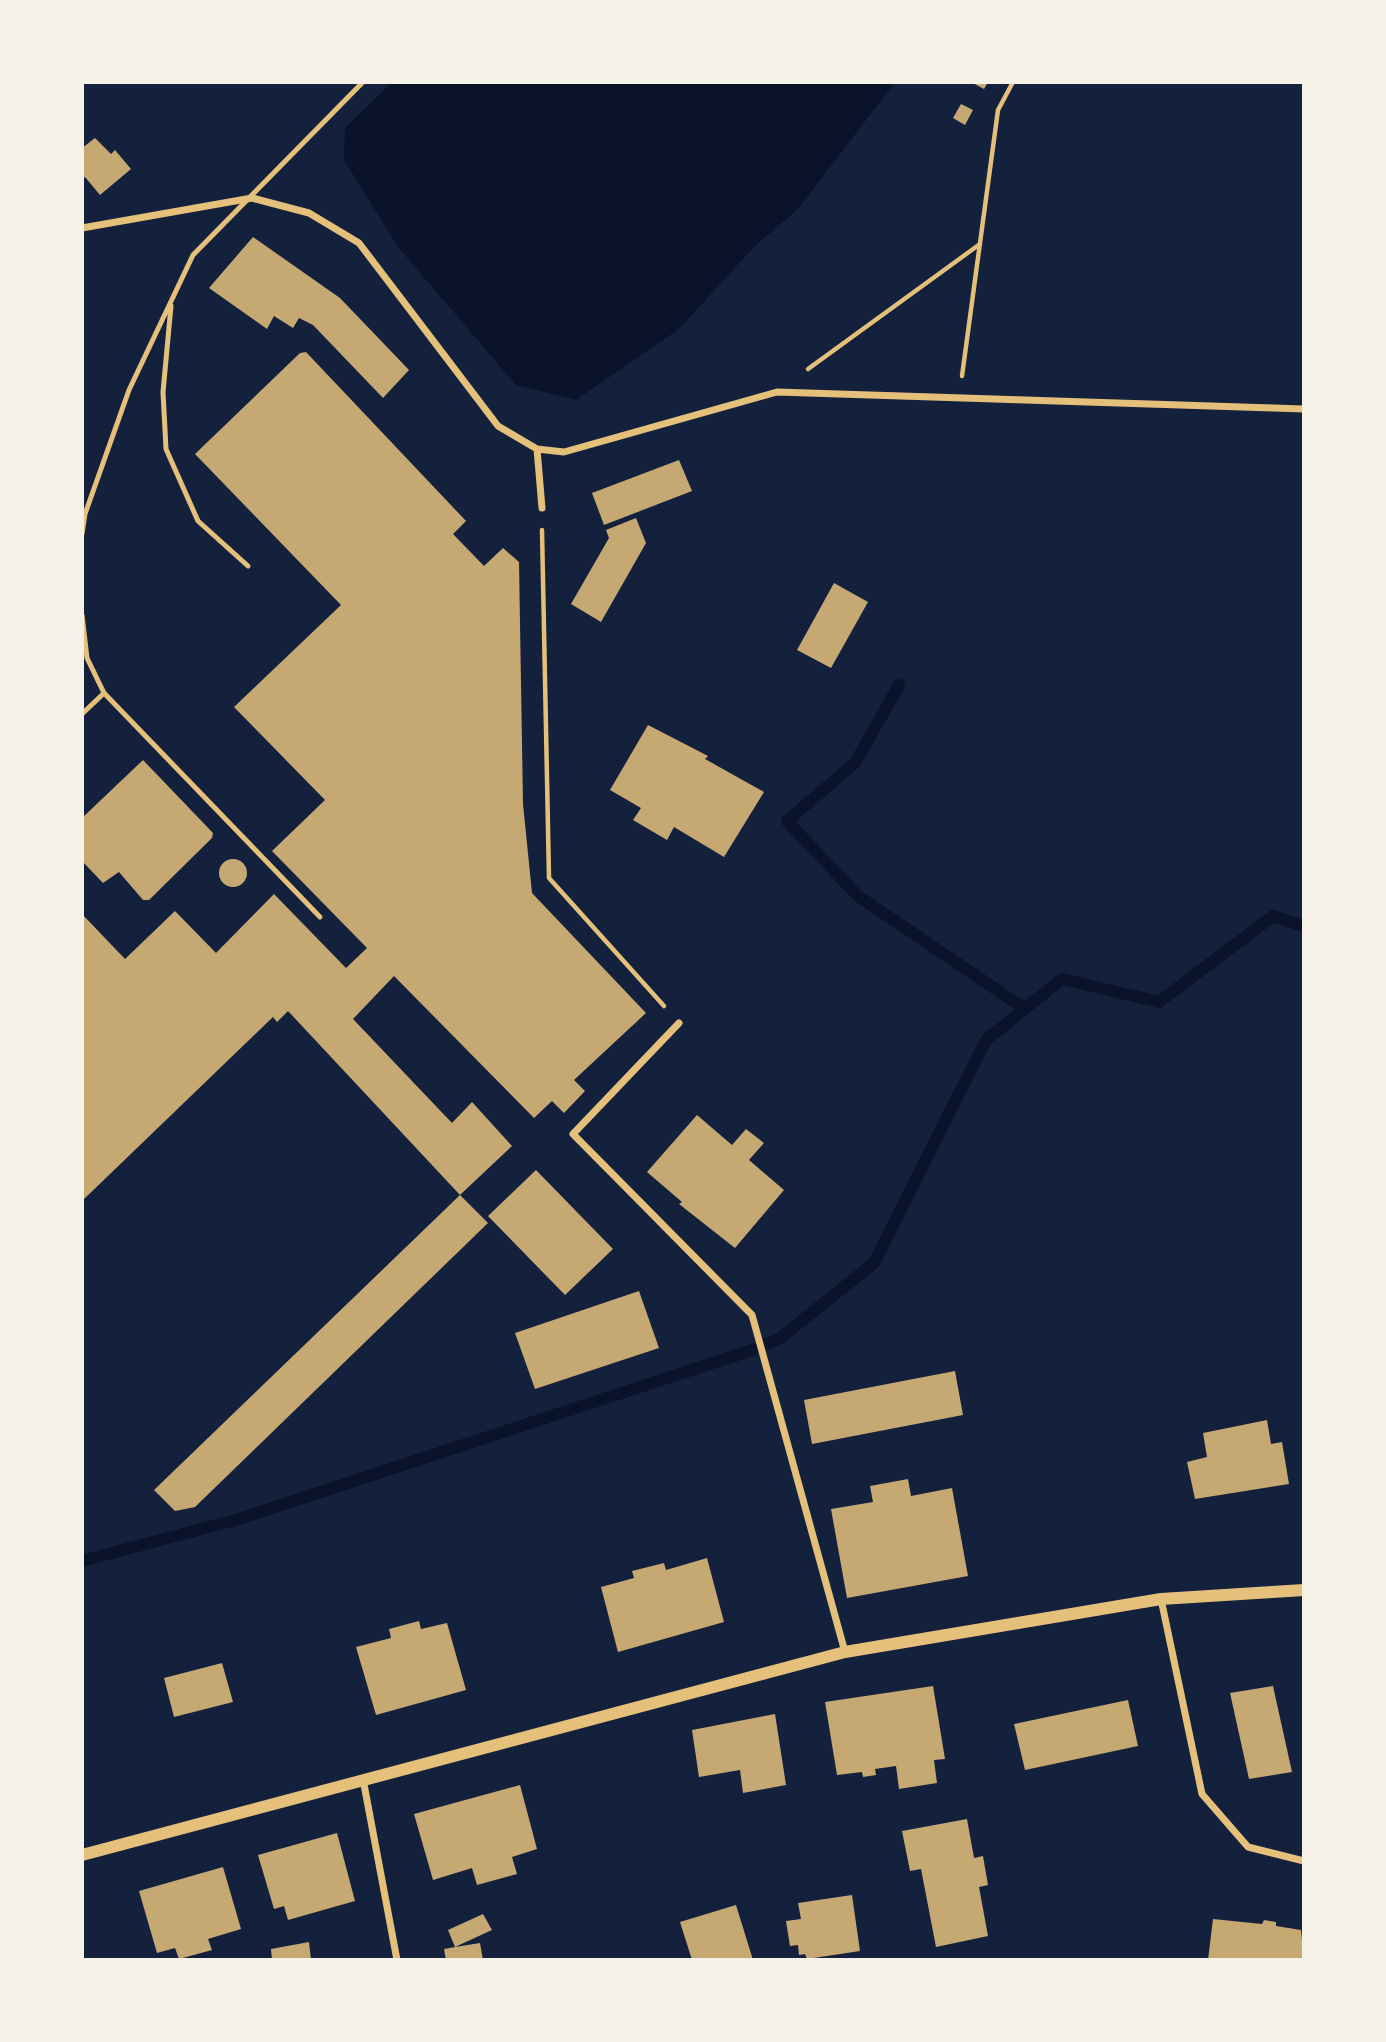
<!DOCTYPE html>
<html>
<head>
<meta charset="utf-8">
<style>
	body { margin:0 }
	#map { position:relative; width:1386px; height:2042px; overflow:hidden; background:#14213d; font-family:Manrope,sans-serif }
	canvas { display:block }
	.frame { position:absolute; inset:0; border:84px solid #f6f1e7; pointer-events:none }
</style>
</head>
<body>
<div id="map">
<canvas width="1386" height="2042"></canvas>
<div class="frame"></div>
</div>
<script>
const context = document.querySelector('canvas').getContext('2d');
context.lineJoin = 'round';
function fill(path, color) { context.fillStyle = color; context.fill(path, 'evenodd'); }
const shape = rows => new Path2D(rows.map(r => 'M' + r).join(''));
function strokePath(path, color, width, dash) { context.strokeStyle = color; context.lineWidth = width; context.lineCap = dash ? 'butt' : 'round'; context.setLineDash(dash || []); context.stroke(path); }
const water = shape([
	[392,82,895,82,799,208,754,247,679,329,576,400,516,385,398,247,344,160,345,128]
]);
const stream = shape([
	[899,685,855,763,787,821,858,896,1025,1009],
	[767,1344,779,1339,874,1263,986,1040,1062,979,1159,1002,1273,916,1304,926],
	[82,1561,239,1519,755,1349]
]);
const building = shape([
	[971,82,988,82,984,89],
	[961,104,973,110,965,125,953,118],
	[95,138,111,154,115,150,131,169,100,195,85,177,82,180,82,148],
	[253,237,340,298,409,370,383,398,313,325,299,318,293,328,274,316,267,329,209,288],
	[306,352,466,521,453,534,484,566,503,548,519,562,523,804,532,893,646,1013,574,1080,585,1091,564,1113,552,1101,534,1118,394,976,353,1019,452,1123,472,1102,512,1146,460,1195,288,1011,277,1022,273,1017,82,1201,82,914,125,959,175,911,216,953,274,894,346,968,367,948,272,851,325,800,234,707,341,605,195,454,300,353],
	[679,460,692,491,604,525,592,493],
	[636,518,646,543,601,622,571,604,609,538,606,530],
	[834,583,868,602,831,668,797,650],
	[648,725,708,756,705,759,764,792,724,857,674,827,667,840,633,820,641,808,610,790],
	[143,760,213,833,212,838,149,900,143,900,119,872,103,883,82,861,82,818],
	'219 873a14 14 0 1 1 28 0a14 14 0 1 1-28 0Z',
	[697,1115,732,1145,746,1129,764,1143,749,1160,784,1190,735,1248,679,1204,682,1202,647,1172],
	[536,1170,613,1249,565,1295,488,1216],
	[460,1195,488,1223,195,1507,175,1511,154,1490],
	[639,1291,659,1348,535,1389,515,1333],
	[955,1371,963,1415,812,1444,804,1400],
	[1267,1420,1271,1444,1282,1442,1289,1484,1195,1499,1187,1462,1207,1457,1203,1433],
	[908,1479,911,1496,952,1488,968,1576,847,1598,831,1509,873,1502,870,1486],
	[707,1558,724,1622,618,1652,601,1587,634,1578,632,1571,664,1563,666,1570],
	[419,1621,421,1629,447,1623,466,1690,376,1715,356,1647,391,1638,389,1629],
	[222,1663,233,1702,174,1717,164,1678],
	[933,1686,945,1759,934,1760,937,1783,899,1789,896,1766,875,1769,876,1775,863,1777,862,1772,837,1775,825,1702],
	[1273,1686,1292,1772,1249,1779,1230,1693],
	[1128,1700,1138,1746,1025,1770,1014,1724],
	[775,1714,786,1785,743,1793,740,1770,699,1777,692,1730],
	[520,1785,537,1849,512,1857,517,1874,477,1885,472,1868,433,1880,414,1814],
	[967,1819,974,1858,983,1856,988,1885,979,1887,988,1936,936,1947,921,1869,910,1871,902,1831],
	[337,1833,355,1901,288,1920,284,1906,274,1909,258,1855],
	[223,1867,241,1929,208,1939,212,1950,179,1959,175,1948,157,1953,139,1891],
	[852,1895,860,1951,807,1959,805,1954,799,1955,798,1945,790,1946,786,1921,801,1919,798,1903],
	[736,1905,753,1960,692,1960,680,1922],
	[483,1914,492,1930,455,1947,480,1943,483,1960,446,1960,444,1949,455,1947,448,1930],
	[1213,1919,1262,1924,1264,1920,1276,1922,1276,1926,1301,1930,1304,1960,1208,1960],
	[309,1942,311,1960,272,1960,271,1949]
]);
const path = shape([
	[808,369,980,244],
	[962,376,998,110,1013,82],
	[542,530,549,878,664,1006]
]);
const service = shape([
	[171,306,163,392,166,449,198,521,248,566],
	[82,534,85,514,129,390,193,255,363,82],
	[82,615,87,658,104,693,320,917],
	[82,714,104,693]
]);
const minor = shape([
	[82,228,252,198,309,213,359,243,498,426,537,449,564,452,777,392,1304,409],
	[537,449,542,508],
	[679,1023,573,1134,752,1315,845,1652],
	[1161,1599,1202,1794,1248,1847,1304,1861],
	[363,1779,397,1960]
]);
const tertiary = shape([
	[82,1855,845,1652,1161,1599,1304,1590]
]);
fill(water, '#0b132b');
strokePath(stream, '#0b132b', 12);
fill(building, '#c6a872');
strokePath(path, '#e5c07b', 4.5);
strokePath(service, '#e5c07b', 5);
strokePath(minor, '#e5c07b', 7);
strokePath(tertiary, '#e5c07b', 12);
</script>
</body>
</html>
